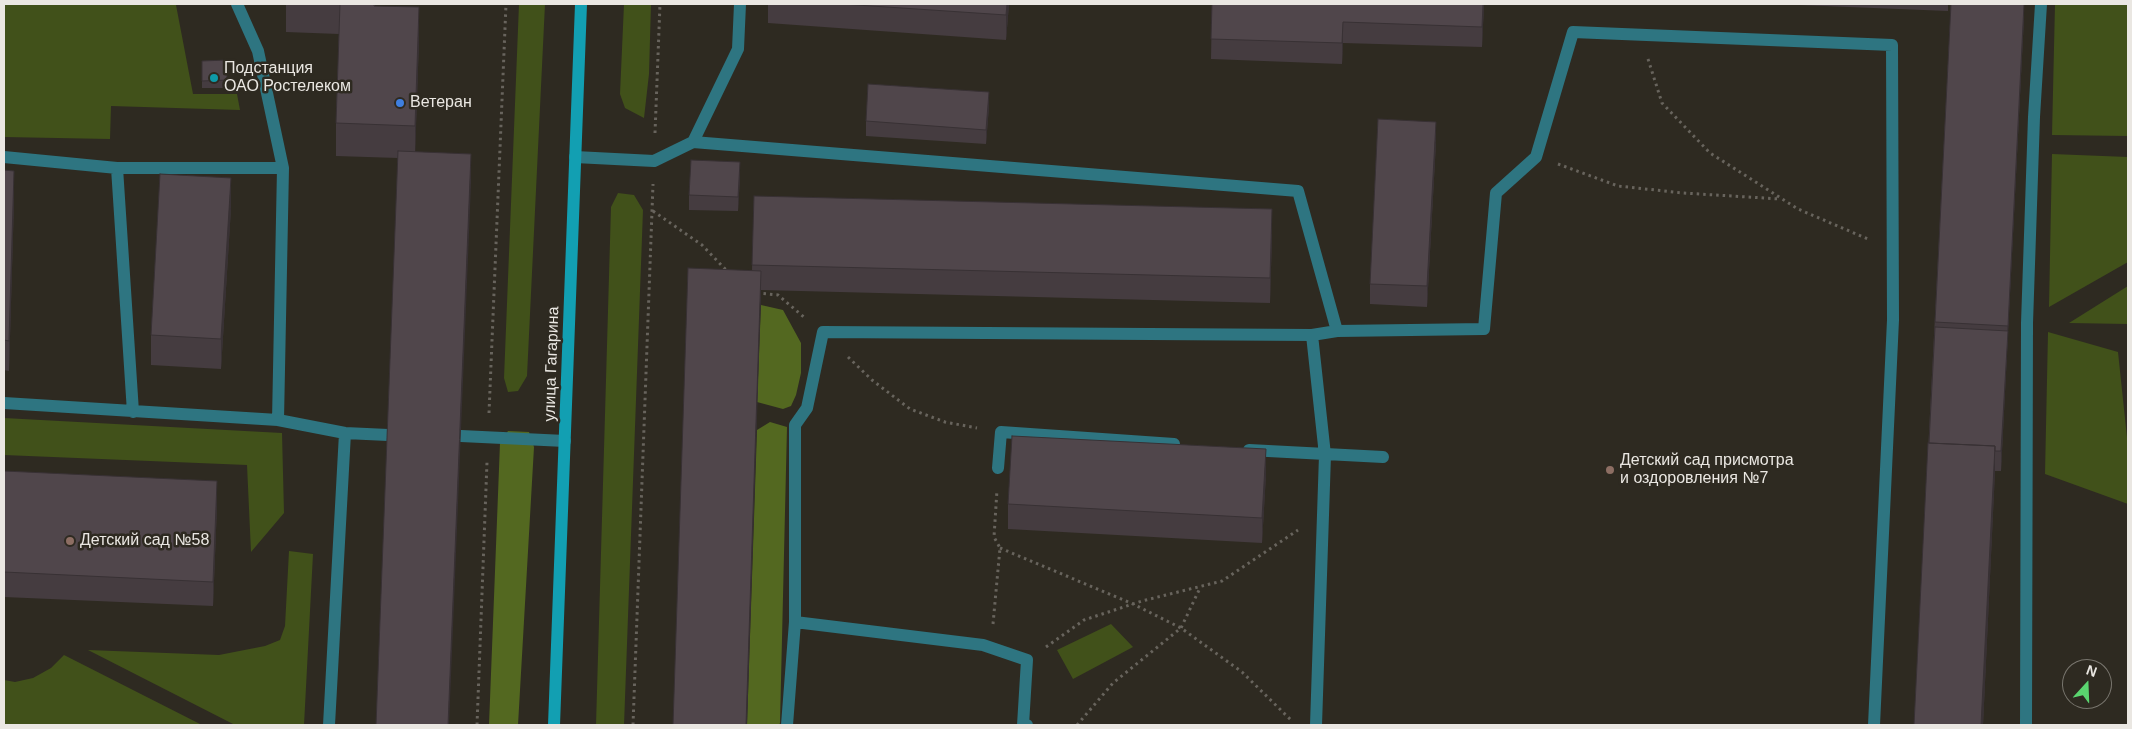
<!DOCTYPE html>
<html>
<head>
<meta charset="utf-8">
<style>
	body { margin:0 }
	#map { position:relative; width:2132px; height:729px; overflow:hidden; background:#2e2a21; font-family:Arial,sans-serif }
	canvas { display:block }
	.frame { position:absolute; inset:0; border:5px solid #eae7e2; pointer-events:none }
	.north { position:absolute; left:2062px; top:659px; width:50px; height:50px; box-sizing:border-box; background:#2e2a21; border:1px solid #79766e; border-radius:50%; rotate:20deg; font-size:14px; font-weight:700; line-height:20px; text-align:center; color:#eae7e2 }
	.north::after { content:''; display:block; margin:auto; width:18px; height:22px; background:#5ad56f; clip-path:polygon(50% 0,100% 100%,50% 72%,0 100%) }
</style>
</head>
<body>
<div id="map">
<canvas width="2132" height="729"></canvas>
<div class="frame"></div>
<div class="north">N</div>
</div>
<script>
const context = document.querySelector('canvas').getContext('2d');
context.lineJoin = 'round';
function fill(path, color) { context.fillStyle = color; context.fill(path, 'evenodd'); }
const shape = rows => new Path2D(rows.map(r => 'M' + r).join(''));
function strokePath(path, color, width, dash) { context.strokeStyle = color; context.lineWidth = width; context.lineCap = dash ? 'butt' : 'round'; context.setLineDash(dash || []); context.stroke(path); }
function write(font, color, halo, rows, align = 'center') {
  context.font = font + ' Arial,sans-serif'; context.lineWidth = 5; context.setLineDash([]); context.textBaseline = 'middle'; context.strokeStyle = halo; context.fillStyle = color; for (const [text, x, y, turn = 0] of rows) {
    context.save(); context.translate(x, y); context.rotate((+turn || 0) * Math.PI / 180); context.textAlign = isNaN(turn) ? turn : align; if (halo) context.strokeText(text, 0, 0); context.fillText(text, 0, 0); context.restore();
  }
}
const green = shape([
	[4,4,176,5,193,94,237,94,240,110,111,106,110,139,4,137],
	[519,4,545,4,527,376,518,391,508,392,504,378],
	[624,4,651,4,649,74,644,118,625,108,620,94],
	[2055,4,2128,4,2128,136,2052,135],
	[2052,154,2128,157,2128,262,2049,307],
	[618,193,634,195,643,210,624,725,596,725,611,207],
	[2128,286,2128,324,2069,323],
	[2048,332,2118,352,2128,447,2128,504,2045,474],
	[4,418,282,433,284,513,251,552,247,465,4,455],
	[289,551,313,554,304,725,235,725,88,650,219,655,265,646,280,640,285,626],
	[1111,624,1133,647,1073,679,1057,650],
	[64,655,202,725,4,725,4,680,15,682,33,678,51,668]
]);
const forest = shape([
	[761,305,783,310,801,343,801,373,796,395,791,406,783,409,757,402],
	[770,422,787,427,780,723,779,725,747,725,757,430],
	[508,431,529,432,534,447,518,725,489,725,500,443]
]);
const path = shape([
	[1648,59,1662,103,1710,153,1798,209,1868,239],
	[655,133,660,4],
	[1558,164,1618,186,1683,193,1780,199],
	[653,211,702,245,727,271],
	[757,293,778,295,805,318],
	[848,357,872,380,910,409,945,422,977,428],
	[489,413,506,4],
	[1000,548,1133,604,1181,628,1242,672,1292,721],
	[993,624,1000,548,994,537,997,490],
	[1046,647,1084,620,1142,601,1222,581,1298,530],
	[477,725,487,462],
	[633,725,653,184],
	[1077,725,1113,683,1181,628,1200,588]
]);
const lane = shape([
	[237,4,258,51,283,168,278,420],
	[693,142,738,49,740,4],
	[4,157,117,168,283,168],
	[575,157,654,161,693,142,1298,191,1337,331,1312,335,823,332,807,408,795,425,795,622,787,725],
	[117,168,133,412],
	[1337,331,1484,329,1496,193,1536,157,1573,32,1892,45,1893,320,1874,725],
	[1312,335,1325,455,1316,725],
	[4,403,278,420,345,433,388,435],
	[461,436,565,441],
	[1249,450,1383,457],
	[998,468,1001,432,1174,444],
	[795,622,983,645,1027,660,1023,725,1027,725],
	[329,725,345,433],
	[2026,725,2027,323,2034,117,2041,4]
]);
const secondary = shape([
	[554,725,581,4]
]);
const wall = shape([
	[286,4,375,4,375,6,419,40,415,152,471,184,398,158,336,156,336,123,339,34,286,32],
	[768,4,1009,4,1006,40,768,23],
	[1212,4,1484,4,1482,47,1343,43,1342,64,1211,59],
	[1774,4,1948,4,1948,11],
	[1951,4,2024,4,2024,17,2001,471,1995,471,1983,725,1914,725],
	[227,60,227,88,202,88,202,61],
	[989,106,986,144,866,136,866,121],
	[1436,142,1427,307,1370,304,1370,284],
	[4,170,14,201,9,371,4,370],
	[740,176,738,211,689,210,689,195],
	[754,196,1272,234,1270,303,761,290,752,270],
	[231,208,221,369,151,365,151,335],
	[4,471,217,506,213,606,4,597],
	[1266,474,1262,543,1008,529,1008,504]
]);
const shadedWall = shape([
	[1007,4,1009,4,1006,40,1006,15],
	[1483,4,1484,4,1482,47,1482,27],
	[2024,4,2024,17,2001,471,2001,451],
	[419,7,419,40,415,159,415,126],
	[1343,22,1343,43,1342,64,1342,43],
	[989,92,989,106,986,144,986,130],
	[1436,122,1436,142,1427,307,1427,286],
	[471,154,471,184,449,725,448,725],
	[740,162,740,176,738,211,738,197],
	[14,171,14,201,9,371,9,341],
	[231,178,231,208,221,369,221,339],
	[1272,209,1272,234,1270,303,1270,278],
	[761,271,761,295,747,725,746,725],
	[1995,446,1995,471,1983,725,1981,725],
	[1266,449,1266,474,1262,543,1262,518],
	[217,481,217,506,213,606,213,582]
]);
const building = shape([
	[340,4,374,4,374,6,419,7,415,126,336,123,340,4],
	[842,4,1007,4,1006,15,842,4],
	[1212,4,1483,4,1482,27,1343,22,1342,43,1211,39,1212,4],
	[1951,4,2024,4,2008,326,1935,322,1951,4],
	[227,60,227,80,202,81,202,61,227,60],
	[868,84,989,92,986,130,866,121,868,84],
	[1378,119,1436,122,1427,286,1370,284,1378,119],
	[398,151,471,154,448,725,376,725,398,151],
	[691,160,740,162,738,197,689,195,691,160],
	[4,170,14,171,9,341,4,340,4,170],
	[160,174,231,178,221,339,151,335,160,174],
	[754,196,1272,209,1270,278,752,265,754,196],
	[688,268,761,271,746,725,673,725,688,268],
	[1935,327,2008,331,2001,451,1995,451,1995,446,1929,443,1935,327],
	[1012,436,1266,449,1262,518,1008,504,1012,436],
	[1928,443,1995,446,1981,725,1914,725,1928,443],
	[4,471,217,481,213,582,4,572,4,471]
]);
const markers = [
	[214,78,5,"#0f9aa8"],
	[400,103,5,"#3f7fe0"],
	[1610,470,5,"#8d6e63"],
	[70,541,5,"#8d6e63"]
];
const poiNames = [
	["Подстанция",224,69],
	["ОАО Ростелеком",224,87],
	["Ветеран",410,103],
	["Детский сад присмотра",1620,461],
	["и оздоровления №7",1620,479],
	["Детский сад №58",80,541]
];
const streetNames = [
	["улица Гагарина",552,364,-88]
];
fill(green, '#41511a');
fill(forest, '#536820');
strokePath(path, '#68645d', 3, [2.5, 4]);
strokePath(lane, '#2e7581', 12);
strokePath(secondary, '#129fb2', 12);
fill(wall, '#453c40');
fill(shadedWall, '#383134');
fill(building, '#50464b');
strokePath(building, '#383134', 1);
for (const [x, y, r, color] of markers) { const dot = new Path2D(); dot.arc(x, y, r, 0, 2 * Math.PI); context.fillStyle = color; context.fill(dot); strokePath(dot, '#2e2a21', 2); }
write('16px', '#eae7e2', '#2e2a21', poiNames, 'left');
write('16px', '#eae7e2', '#2e2a21', streetNames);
</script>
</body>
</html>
